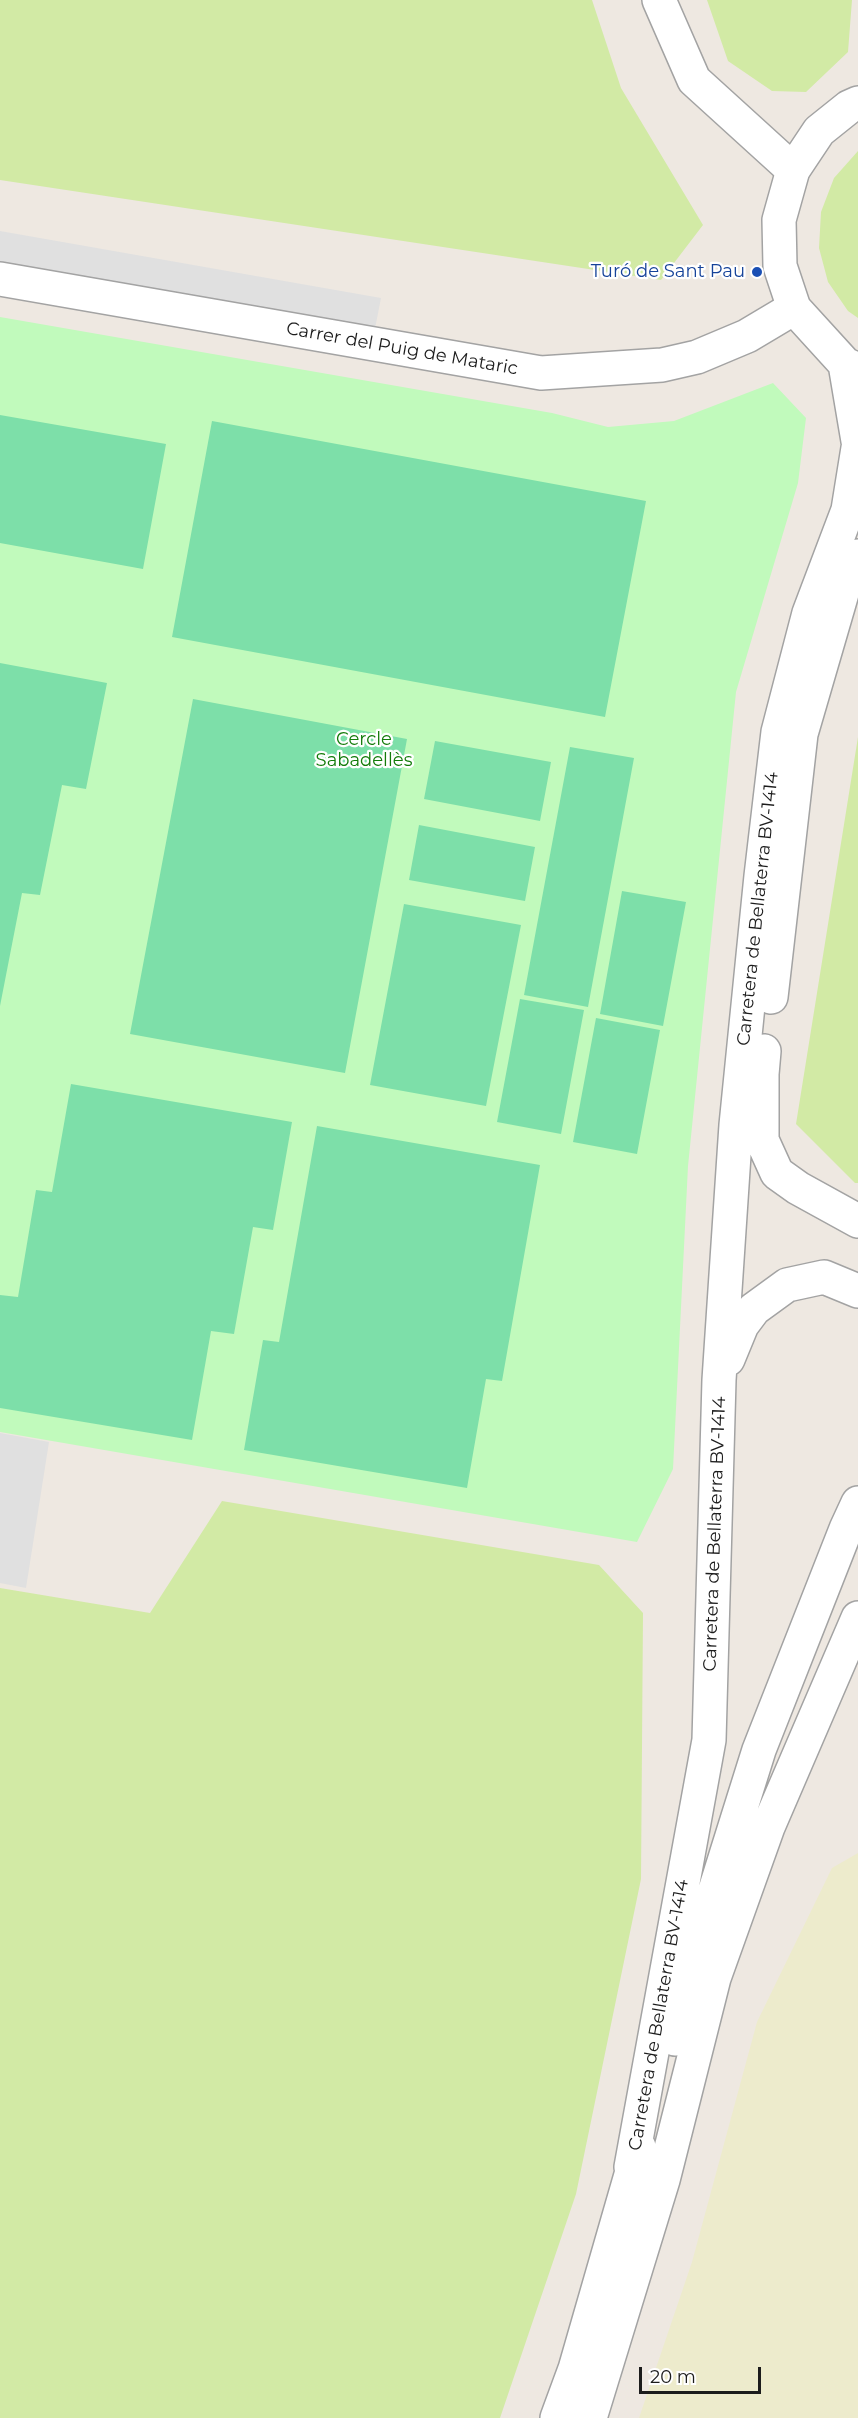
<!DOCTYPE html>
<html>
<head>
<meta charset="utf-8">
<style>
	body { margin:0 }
	#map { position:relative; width:858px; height:2418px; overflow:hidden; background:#eee8e1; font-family:Montserrat,sans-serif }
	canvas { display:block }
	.scale { position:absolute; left:639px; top:2367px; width:122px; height:27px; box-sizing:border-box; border:3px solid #1c1c1c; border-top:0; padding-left:8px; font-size:18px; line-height:21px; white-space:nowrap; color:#1c1c1c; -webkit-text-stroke:4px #fff; paint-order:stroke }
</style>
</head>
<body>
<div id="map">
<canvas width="858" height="2418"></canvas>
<div class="scale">20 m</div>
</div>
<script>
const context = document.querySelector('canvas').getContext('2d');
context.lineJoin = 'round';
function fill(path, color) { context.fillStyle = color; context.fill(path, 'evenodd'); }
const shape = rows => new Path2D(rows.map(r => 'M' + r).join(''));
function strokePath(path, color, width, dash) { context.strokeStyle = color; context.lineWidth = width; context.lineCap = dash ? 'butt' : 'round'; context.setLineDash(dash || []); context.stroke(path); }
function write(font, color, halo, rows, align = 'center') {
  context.font = font + ' Montserrat,sans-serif'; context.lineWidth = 4.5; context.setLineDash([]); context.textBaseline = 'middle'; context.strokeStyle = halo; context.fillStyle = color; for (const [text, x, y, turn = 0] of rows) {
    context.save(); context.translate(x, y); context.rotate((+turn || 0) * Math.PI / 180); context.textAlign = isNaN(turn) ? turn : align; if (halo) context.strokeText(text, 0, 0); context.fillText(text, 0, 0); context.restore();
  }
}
const farmland = shape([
	[858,1853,858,2418,639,2418,692,2262,757,2022,832,1868]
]);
const grass = shape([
	[0,0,592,0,621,88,703,225,661,280,0,180],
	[707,0,852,0,848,52,806,92,772,91,728,61],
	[858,151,858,318,848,311,828,282,819,248,821,212,834,178],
	[858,737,858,1183,855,1183,796,1124],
	[222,1501,599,1565,643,1613,641,1879,576,2194,500,2418,0,2418,0,1588,150,1613]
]);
const park = shape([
	[0,317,552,413,608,427,674,421,773,383,806,418,798,483,736,692,688,1166,673,1469,637,1542,0,1432]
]);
const pitch = shape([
	[0,415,166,444,143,569,0,543],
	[212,421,646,501,605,717,172,637],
	[0,663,107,683,86,789,62,785,40,895,22,893,0,1006],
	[193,699,407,739,345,1073,130,1034],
	[435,741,551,762,540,821,424,799],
	[570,747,634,758,588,1007,524,995],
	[419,825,535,847,525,901,409,880],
	[622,891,686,902,663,1026,600,1014],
	[404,904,521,925,486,1106,370,1085],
	[520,999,584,1010,561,1134,497,1122],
	[596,1018,660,1030,637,1154,573,1142],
	[71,1084,292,1122,273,1230,253,1227,234,1334,211,1331,192,1440,0,1408,0,1295,18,1297,36,1190,52,1192],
	[317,1126,540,1165,502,1381,486,1379,467,1488,244,1450,263,1340,279,1342]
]);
const parking = shape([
	[0,231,381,298,372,344,0,279],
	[0,1433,49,1442,26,1588,0,1583]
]);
const minor = shape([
	[659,0,694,80,793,170],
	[0,279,541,373,662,365,697,357,747,336,794,308]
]);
const tertiary = shape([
	[858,103,849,107,819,131,793,170,779,220,780,266,794,308,845,364,858,370],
	[845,364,858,441],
	[771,997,801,734,845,583,858,556],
	[764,1051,762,1074,762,1140,777,1173,798,1188,858,1221],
	[728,1359,742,1325,754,1309,787,1285,824,1277,858,1291],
	[675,2039,701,1935,759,1750,846,1529,858,1503],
	[631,2167,709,1740,719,1380,736,1125,761,876,778,732,809,613,848,510,858,448],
	[557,2418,575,2369,639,2147],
	[590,2418,663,2180,714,1978,768,1827,858,1618]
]);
const markers = [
	[757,272,6,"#1a4fb4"]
];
const transitNames = [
	["Turó de Sant Pau",745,272]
];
const streetNames = [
	["Carrer del Puig de Mataric",402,349,10],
	["Carretera de Bellaterra BV-1414",758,909,-84],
	["Carretera de Bellaterra BV-1414",715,1534,-88],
	["Carretera de Bellaterra BV-1414",659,2015,-80]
];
const parkNames = [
	["Cercle",364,740],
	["Sabadellès",364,761]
];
fill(farmland, '#edebcc');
fill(grass, '#d2eaa5');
fill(park, '#c1fabc');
fill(pitch, '#7ddfa9');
fill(parking, '#e0e0e0');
strokePath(minor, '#a3a3a3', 36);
strokePath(tertiary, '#a3a3a3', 36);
strokePath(minor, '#fff', 33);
strokePath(tertiary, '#fff', 33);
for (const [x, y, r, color] of markers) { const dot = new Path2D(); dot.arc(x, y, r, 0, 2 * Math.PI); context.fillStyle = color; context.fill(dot); strokePath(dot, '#fff', 2); }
write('18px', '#164399', '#fff', transitNames, 'right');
write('18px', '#1c1c1c', '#fff', streetNames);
write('18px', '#127b09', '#fff', parkNames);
</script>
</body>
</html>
